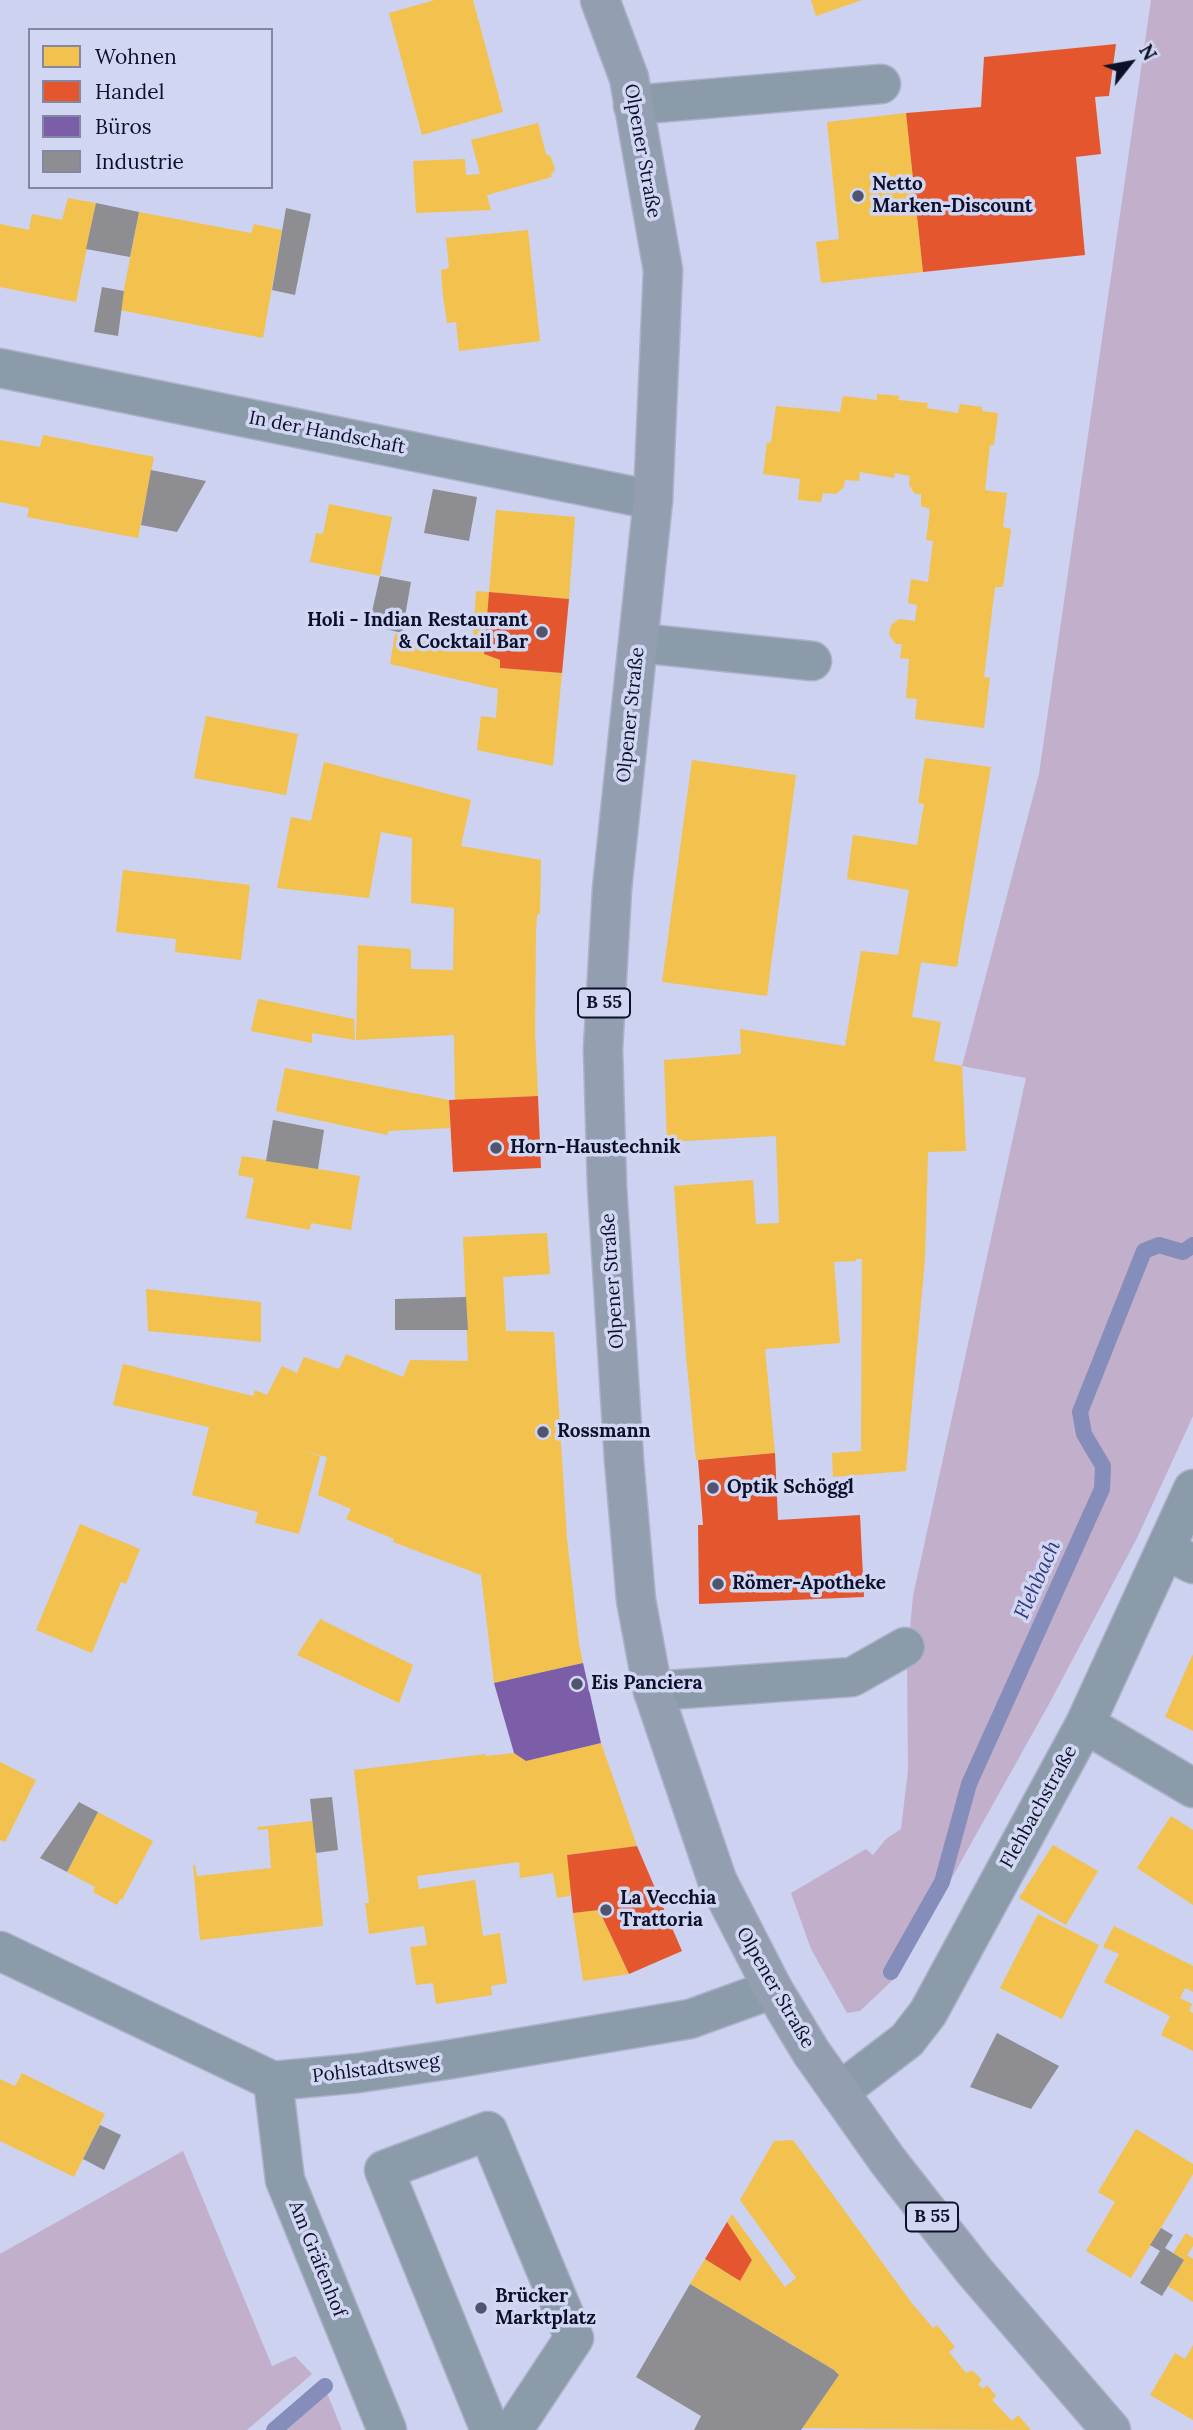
<!DOCTYPE html>
<meta charset="utf-8">
<style>
body{margin:0}
#map{position:relative;width:1193px;height:2430px;overflow:hidden;background:#ccd2ef;font-family:Lora,serif}
canvas{display:block}
.legend{position:absolute;left:28px;top:28px;width:245px;height:161px;box-sizing:border-box;background:#d1d7f3;border:2px solid #8387a2;margin:0;padding:9px 12px;list-style:none;font-size:21px;color:#0d1028}
.legend li{display:flex;align-items:center;gap:14px;height:35px}
.legend b{width:35px;border:2px solid #8387a2}
.north{position:absolute;left:1095px;top:28px;width:70px;height:70px;-webkit-text-stroke:5px #d1d7f3;paint-order:stroke;rotate:59deg;font-size:19px;font-weight:700;line-height:28px;text-align:center;color:#0d1028}
.north::after{content:'';display:block;margin:auto;width:24px;height:32px;background:#0d1028;clip-path:polygon(50% 0,100% 100%,50% 72%,0 100%)}
</style>
<div id="map">
<canvas width="1193" height="2430"></canvas>
<ul class="legend">
<li><b style="height:19px;background:#f2c14e"></b>Wohnen</li>
<li><b style="height:19px;background:#e4572e"></b>Handel</li>
<li><b style="height:19px;background:#7b5ea7"></b>Büros</li>
<li><b style="height:19px;background:#8d8d92"></b>Industrie</li>
</ul>
<div class="north">N</div>
</div>
<script>
const ctx = document.querySelector('canvas').getContext('2d');
ctx.lineJoin = 'round';
function fillPath(path, color) {
  ctx.fillStyle = color;
  ctx.fill(path, 'evenodd');
}
function trace(path, color, width, dash) {
  ctx.strokeStyle = color;
  ctx.lineWidth = width;
  ctx.lineCap = dash ? 'butt' : 'round';
  ctx.setLineDash(dash || []);
  ctx.stroke(path);
}
function label(font, color, halo, rows, align = 'center') {
  ctx.font = font + ' Lora,serif';
  ctx.lineWidth = 7;
  ctx.setLineDash([]);
  ctx.textBaseline = 'middle';
  ctx.strokeStyle = halo;
  ctx.fillStyle = color;
  for (const [text, x, y, turn = 0] of rows) {
    ctx.save();
    ctx.translate(x, y);
    ctx.rotate((+turn || 0) * Math.PI / 180);
    ctx.textAlign = isNaN(turn) ? turn : align;
    if (halo) ctx.strokeText(text, 0, 0);
    ctx.fillText(text, 0, 0);
    ctx.restore();
  }
}
const green = new Path2D(`
 M1151,0H1193V1416L1137,1538L1049,1704L897,1976L860,2011L847,2013L811,1949L791,1893L866,1849L873,1855L886,1839L901,1829L908,1770L907,1661L913,1596L1026,1078L962,1066L1039,774Z
 M183,2151L272,2366L295,2356L312,2374L247,2430H0V2254Z
 M327,2393L342,2430H278L308,2405L310,2407Z`);
const homes = new Path2D(`
 M435,0H473L503,112L422,135L389,13Z
 M811,0H862L816,16Z
 M906,113L923,272L821,283L816,242L839,239L827,122Z
 M538,123L546,154L551,157L555,170L551,174L552,177L487,195L491,210L416,213L413,161L465,159L466,175L480,174L471,140Z
 M68,198L96,203L76,302L0,287V224L29,230L32,214L62,220Z
 M139,212L251,233L254,224L282,230L263,338L120,310Z
 M528,230L540,341L459,351L456,322L447,323L443,296L441,270L449,268L446,238Z
 M877,394L900,396L898,400L928,403L927,408L958,413L960,404L982,407V411L998,413L994,445H990L985,490L1007,493L1003,527L1011,529L1003,587H995L984,677L990,678L984,728L915,719L917,699L906,698L909,659L900,658L902,644H896L889,635L891,625L899,619L915,621L917,605L908,603L911,579L928,582L933,541L926,540L930,509L921,506V494H915L909,485L910,476L895,473L894,478L860,472L859,481L845,480L844,487L836,494L823,493L821,502L798,500L800,479L763,474L767,442L771,443L776,406L840,412L843,396L877,400Z
 M43,435L154,457L138,538L27,517L29,508L0,502V440L40,447Z
 M329,504L392,517L380,576L310,562L316,533L323,534Z
 M496,510L575,517L569,599L489,592Z
 M476,591L489,592L484,654L500,660V668L562,673L553,766L477,750L481,716L496,718L498,689L390,664L395,634L472,652Z
 M206,716L298,734L286,795L194,778Z
 M925,758L991,767L957,967L921,962L912,1017L941,1022L934,1061L962,1066L966,1151L928,1152L925,1259L906,1471L833,1477L832,1453L861,1451L862,1259H856V1261L834,1262L840,1343L765,1349L775,1453L696,1460L686,1355L674,1186L753,1180L756,1224L779,1223L776,1136L667,1142L664,1060L741,1054L740,1029L845,1046L861,951L898,955L909,890L847,879L853,835L917,845L924,804L918,803Z
 M692,760L796,775L767,996L662,982Z
 M324,762L471,800L461,846L541,860L540,913L537,915L536,930L535,1032L538,1096L455,1100L454,1035L356,1040L358,945L411,949V969L453,970L454,908L411,903L412,838L381,832L369,898L277,888L291,817L311,821Z
 M123,870L250,885L241,960L175,952L176,939L116,932Z
 M258,999L354,1019L355,1040L312,1033V1043L251,1031Z
 M285,1068L449,1100L450,1128L388,1131L387,1135L276,1111Z
 M242,1156L360,1176L351,1230L311,1223L310,1230L246,1218L254,1178L238,1175Z
 M547,1233L550,1274L503,1277L506,1331L554,1332L567,1539L579,1644L583,1663L494,1683L481,1575L393,1542L394,1539L346,1519L351,1509L318,1495L327,1457L299,1450L320,1456L299,1534L255,1523L258,1512L192,1495L209,1427L113,1405L123,1364L253,1396L255,1390L267,1395L282,1366L297,1373L304,1357L339,1369L346,1354L403,1377L410,1360L468,1361L463,1237Z
 M146,1289L261,1302V1342L148,1331Z
 M80,1524L140,1549L126,1584L121,1582L92,1653L36,1630Z
 M320,1619L413,1665L399,1703L297,1655Z
 M1193,1654V1731L1165,1717Z
 M601,1743L637,1846L567,1855L572,1891L570,1892V1896L557,1898L553,1873L520,1878L519,1862L417,1876L419,1889L475,1880L483,1936L500,1933L507,1983L491,1986L492,1995L436,2004L433,1983L416,1985L410,1947L427,1945L424,1926L369,1934L365,1903H369L354,1770L486,1754V1756L514,1753L526,1761Z
 M0,1762L36,1780L5,1842L0,1840Z
 M98,1812L153,1841L122,1900L120,1899L117,1905L93,1892L95,1887L67,1872Z
 M1171,1816L1193,1830V1905L1137,1868Z
 M313,1821L323,1926L200,1940L193,1865H195L197,1876L271,1868L268,1829L258,1830V1827Z
 M1053,1845L1098,1871L1066,1925L1019,1898Z
 M599,1910L629,1974L583,1981L573,1913Z
 M1038,1914L1099,1945L1062,2019L1000,1988Z
 M1114,1926L1193,1966V1992L1185,1988L1180,1998L1192,2004L1189,2011L1193,2013V2051L1161,2035L1170,2016L1104,1982L1119,1954L1103,1947Z
 M22,2073L105,2114L74,2177L0,2141V2079L15,2086Z
 M1136,2129L1193,2164V2174L1131,2278L1086,2251L1115,2202L1098,2192Z
 M793,2140L911,2302L933,2328L937,2325L955,2347L949,2352L966,2373L972,2370L982,2380L978,2384L983,2389L987,2385L996,2396L992,2400L1012,2421L1018,2415L1031,2430L802,2428L839,2375L834,2370L690,2284L705,2259L740,2281L752,2260L727,2222L732,2214L785,2287L796,2278L740,2200L774,2141Z
 M1186,2233L1193,2238V2246L1187,2255L1193,2259V2302L1168,2286L1184,2260L1173,2253Z
 M1193,2345V2420L1150,2395L1175,2353L1185,2359Z`);
const shops = new Path2D(`
 M1116,44L1109,96L1095,97L1101,154L1076,157L1085,255L923,272L906,113L981,107L984,57Z
 M489,592L569,599L562,673L500,668V660L484,654Z
 M538,1096L541,1168L453,1172L449,1100Z
 M775,1453L778,1520L860,1515L864,1597L699,1604L698,1525H703L698,1460Z
 M637,1846L682,1951L629,1974L599,1910L573,1913L567,1855Z
 M727,2222L752,2260L740,2281L705,2259Z`);
const offices = new Path2D(`
 M583,1663L601,1743L526,1761L514,1753L494,1683Z`);
const industry = new Path2D(`
 M96,203L139,212L130,257L86,249Z
 M286,208L311,214L295,295L272,290Z
 M102,287L124,291L118,336L94,332Z
 M151,470L206,481L177,532L141,525Z
 M433,489L477,497L469,541L424,533Z
 M380,576L411,582L402,633L369,625Z
 M273,1120L324,1130L318,1169L266,1161Z
 M466,1297L468,1330H395V1299Z
 M332,1797L338,1850L316,1853L310,1799Z
 M79,1802L98,1812L67,1872L40,1858Z
 M997,2033L1059,2066L1031,2109L970,2087Z
 M100,2125L121,2135L104,2170L83,2159Z
 M1161,2228L1173,2235L1165,2248L1184,2260L1162,2296L1140,2283L1160,2251L1150,2245Z
 M690,2284L834,2370L839,2375L801,2430H694L701,2416L636,2377Z`);
const stream = new Path2D(`
 M891,1972L942,1882L969,1784L1102,1489L1103,1466L1084,1434L1080,1412L1144,1251L1159,1245L1183,1252L1193,1245
 M274,2430L325,2386`);
const minor = new Path2D(`
 M633,105L881,84
 M0,368L653,500
 M639,643L812,661
 M1165,1550L1193,1564
 M653,1691L852,1677L905,1647
 M1085,1724L1193,1788
 M0,1951L273,2081L359,2073L452,2059L690,2019L773,1989
 M273,2081L285,2180L387,2430
 M839,2092L907,2040L928,2013L1085,1724L1193,1489
 M490,2430L384,2170L488,2131L574,2338L513,2430`);
const major = new Path2D(`
 M600,0L629,78L663,270L653,500L612,889L603,1049L607,1186L624,1460L636,1600L653,1691L717,1880L773,1989L811,2052L888,2161L975,2272L1111,2430`);
const markers = [
 [858,196,7,"#50546e"],
 [542,632,7,"#50546e"],
 [496,1148,7,"#50546e"],
 [543,1432,7,"#50546e"],
 [713,1488,7,"#50546e"],
 [718,1584,7,"#50546e"],
 [577,1684,7,"#50546e"],
 [606,1910,7,"#50546e"],
 [481,2308,7,"#50546e"]
];
const shields = [
 [604,1003,52],
 [932,2217,52]
];
const shieldNames = [
 ["B 55",604,1003],
 ["B 55",932,2217]
];
const streetNames = [
 ["Olpener Straße",642,151,80],
 ["In der Handschaft",327,433,11],
 ["Olpener Straße",631,715,-84],
 ["Olpener Straße",613,1281,-94],
 ["Flehbachstraße",1039,1807,-61],
 ["Olpener Straße",775,1988,60],
 ["Pohlstadtsweg",376,2069,-7],
 ["Am Gräfenhof",317,2259,68]
];
const poiNames = [
 ["Netto",872,185],
 ["Marken-Discount",872,207],
 ["Holi - Indian Restaurant",528,621,"right"],
 ["& Cocktail Bar",528,643,"right"],
 ["Horn-Haustechnik",510,1148],
 ["Rossmann",557,1432],
 ["Optik Schöggl",727,1488],
 ["Römer-Apotheke",732,1584],
 ["Eis Panciera",591,1684],
 ["La Vecchia",620,1899],
 ["Trattoria",620,1921],
 ["Brücker",495,2297],
 ["Marktplatz",495,2319]
];
const waterNames = [
 ["Flehbach",1038,1580,-66]
];
fillPath(green, '#c2afcc');
fillPath(homes, '#f2c14e');
fillPath(shops, '#e4572e');
fillPath(offices, '#7b5ea7');
fillPath(industry, '#8d8d92');
trace(stream, '#858dba', 16);
trace(minor, '#acb1c9', 41);
trace(major, '#acb1c9', 41);
trace(minor, '#8b9ba9', 38);
trace(major, '#939fb0', 38);
for (const [x, y, r, color] of markers) {
  const dot = new Path2D();
  dot.arc(x, y, r, 0, 2 * Math.PI);
  ctx.fillStyle = color;
  ctx.fill(dot);
  trace(dot, '#d1d7f3', 2.5);
}
for (const [x, y, w] of shields) {
  const box = new Path2D();
  box.roundRect(x - w / 2, y - 14.5, w, 29, 5);
  ctx.fillStyle = '#d1d7f3';
  ctx.fill(box);
  trace(box, '#0d1028', 2);
}
label('bold 18px', '#0d1028', null, shieldNames);
label('19px', '#0d1028', '#d1d7f3', streetNames);
label('bold 19px', '#0d1028', '#d1d7f3', poiNames, 'left');
label('italic 21px', '#32387b', '#d1d7f3', waterNames);
</script>
